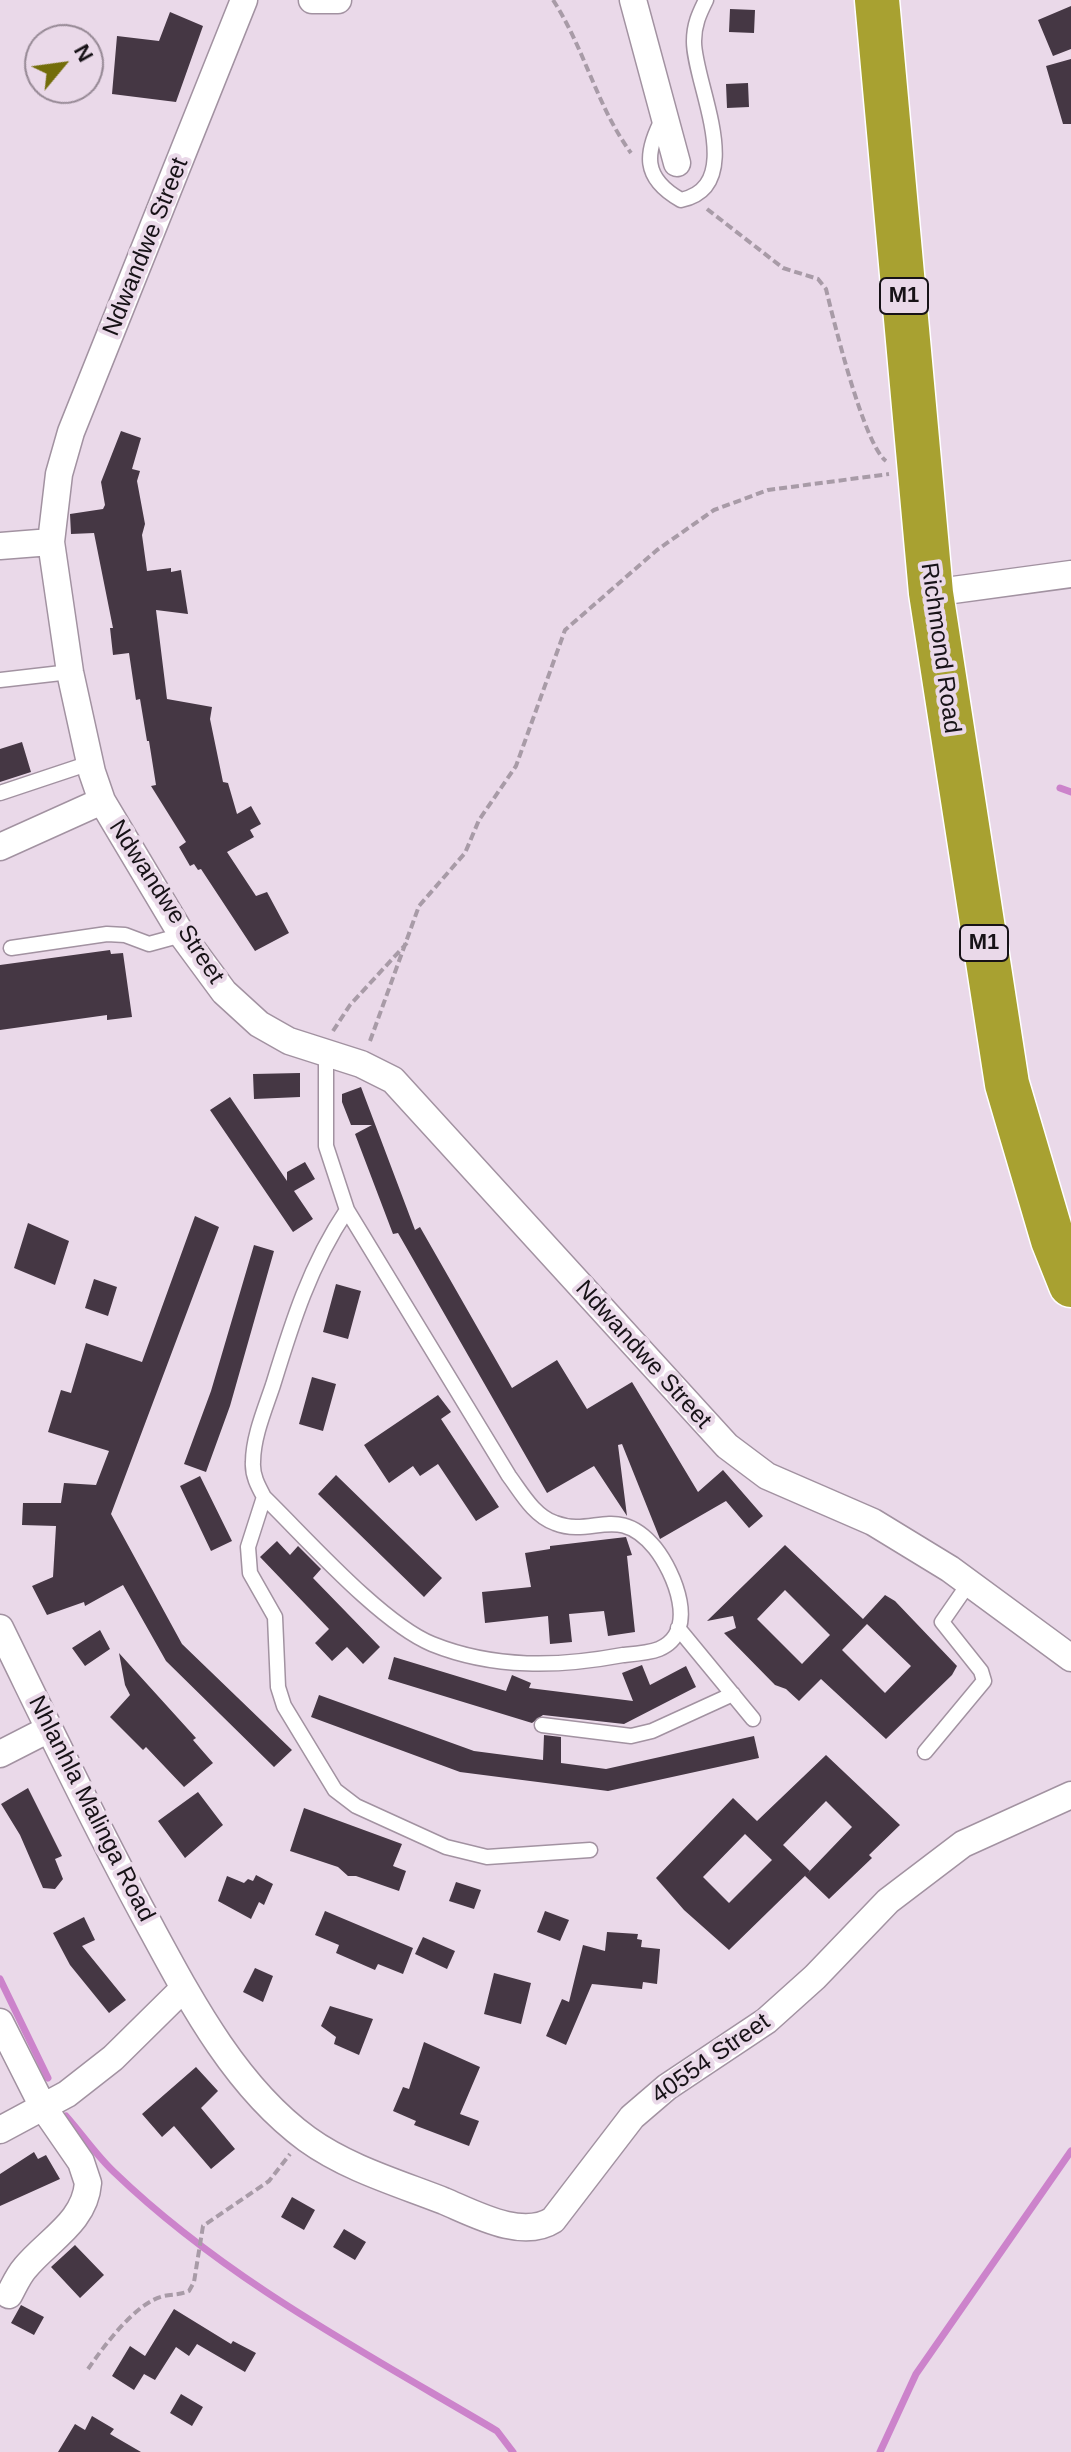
<!DOCTYPE html>
<style>
body{margin:0}
#map{position:relative;width:1071px;height:2452px;overflow:hidden;background:#ead9e9;font-family:Arial,sans-serif}
canvas{display:block}
.north{position:absolute;left:24px;top:24px;width:80px;height:80px;box-sizing:border-box;background:#ead9e9;border:2px solid #968995;border-radius:50%;rotate:61deg;font-size:22px;font-weight:700;line-height:32px;text-align:center;color:#171217}
.north::after{content:'';display:block;margin:auto;width:28px;height:36px;background:#736d0a;clip-path:polygon(50% 0,100% 100%,50% 72%,0 100%)}
</style>
<div id="map">
<canvas width="1071" height="2452"></canvas>
<div class="north">N</div>
</div>
<script>
const ctx = document.querySelector('canvas').getContext('2d');
ctx.lineJoin = 'round';
function trace(path, color, width, dash) {
  ctx.strokeStyle = color;
  ctx.lineWidth = width;
  ctx.lineCap = dash ? 'butt' : 'round';
  ctx.setLineDash(dash || []);
  ctx.stroke(path);
}
function fillPath(path, color) {
  ctx.fillStyle = color;
  ctx.fill(path, 'evenodd');
}
function label(font, color, halo, rows, align = 'center') {
  ctx.font = font + ' Arial,sans-serif';
  ctx.lineWidth = 8;
  ctx.setLineDash([]);
  ctx.textBaseline = 'middle';
  ctx.strokeStyle = halo;
  ctx.fillStyle = color;
  for (const [text, x, y, turn = 0] of rows) {
    ctx.save();
    ctx.translate(x, y);
    ctx.rotate((+turn || 0) * Math.PI / 180);
    ctx.textAlign = isNaN(turn) ? turn : align;
    if (halo) ctx.strokeText(text, 0, 0);
    ctx.fillText(text, 0, 0);
    ctx.restore();
  }
}
const stream = new Path2D(`
 M1060,788L1071,792
 M0,1979L48,2078
 M66,2116C82,2134 96,2155 114,2172C226,2280 364,2352 497,2431L513,2452
 M880,2452L916,2374L1071,2151`);
const building = new Path2D(`
 M1071,6V49L1053,56L1038,20Z
 M730,9L755,10L754,33L729,32Z
 M170,12L203,26L176,102L112,94L117,36L159,41Z
 M1071,59V124H1063L1046,66Z
 M748,83L749,107L727,108L726,84Z
 M121,431L141,438L132,469L140,471L137,481L145,524L142,535L147,571L171,568V572L181,570L188,614L156,610L167,699L212,707L210,719L223,782L228,783L237,814L251,806L261,824L250,830L254,837L227,852L256,896L267,892L289,933L255,951L201,869L198,870L194,864L190,866L179,847L186,842L151,786L156,785L149,741H147L140,699L136,700L129,653L113,655L110,628H113L94,533L71,534L70,514L103,509L105,505L101,482Z
 M22,742L31,772L0,782V749Z
 M110,950L111,954L123,953L132,1017L107,1020V1015L0,1030V965Z
 M300,1073V1097L254,1099L253,1074Z
 M361,1087L415,1230L420,1227L512,1388L557,1360L587,1409L632,1382L698,1492L723,1470L763,1516L749,1528L726,1501L660,1539L622,1444L618,1445L627,1516L594,1466L547,1493L398,1233L393,1234L355,1134L372,1125H351L342,1102V1094Z
 M230,1097L287,1181V1172L305,1162L315,1179L294,1191L313,1219L293,1232L210,1110Z
 M195,1216L219,1227L111,1514L182,1644L292,1750L274,1767L166,1661L123,1585L85,1606L84,1602L47,1615L32,1586L53,1577L56,1526L22,1525L23,1503H61L64,1483L96,1485L109,1451L48,1432L61,1390L71,1393L86,1343L142,1362Z
 M28,1223L69,1241L55,1285L14,1268Z
 M254,1245L274,1251L230,1406L206,1472L184,1464L211,1391Z
 M94,1279L117,1287L108,1316L85,1308Z
 M336,1284L361,1291L348,1339L323,1332Z
 M312,1377L336,1384L323,1431L299,1424Z
 M438,1395L451,1412L441,1419L499,1507L476,1521L438,1464L420,1476L413,1466L389,1483L364,1445Z
 M336,1475L442,1578L424,1597L318,1494Z
 M200,1476L232,1541L211,1551L180,1486Z
 M626,1537L632,1555L627,1556L635,1632L608,1636L604,1611L569,1614L572,1642L550,1644L548,1616L485,1623L482,1592L531,1587L525,1553L550,1549V1546Z
 M277,1541L290,1555L298,1546L321,1569L313,1578L380,1647L363,1664L347,1647L332,1661L315,1643L329,1629L260,1557Z
 M785,1545L863,1619L885,1595L895,1601L957,1666L952,1675L886,1739L821,1679L799,1701L786,1689L775,1685L724,1633L736,1628L733,1616L707,1621ZM785,1590L830,1635L802,1664L757,1619ZM867,1624L911,1666L885,1693L842,1650Z
 M100,1630L110,1649L85,1666L72,1648Z
 M119,1653L196,1738L193,1740L213,1763L184,1787L146,1747L143,1750L110,1717L130,1695L125,1685Z
 M394,1657L506,1691L512,1675L531,1683L529,1688L633,1701L622,1673L642,1665L650,1685L686,1666L696,1687L624,1724L543,1715L532,1723L388,1679Z
 M319,1695L474,1751L543,1760L544,1735L561,1737V1763L606,1769L754,1736L759,1758L608,1791L460,1772L311,1717Z
 M826,1755L900,1825L869,1855L872,1858L829,1899L805,1876L852,1827L826,1801L783,1845L810,1871L729,1950L684,1910L656,1878L733,1798L757,1821ZM745,1834L772,1860L729,1903L703,1877Z
 M28,1788L62,1856L55,1859L63,1879L55,1889L43,1888L20,1835L1,1804Z
 M198,1792L223,1825L185,1858L158,1821Z
 M304,1808L402,1844L393,1866L406,1871L399,1891L356,1876H348L338,1867L290,1851Z
 M256,1875L273,1884L264,1905L259,1902L251,1919L218,1901L227,1876L244,1883L248,1879L253,1881Z
 M456,1882L481,1890L474,1909L449,1901Z
 M325,1911L413,1948L403,1974L378,1964L375,1970L336,1953L339,1945L315,1935Z
 M545,1911L569,1920L560,1941L537,1932Z
 M84,1917L95,1940L82,1946L126,2000L109,2013L70,1965L53,1933Z
 M607,1932L638,1934L637,1939L642,1940L641,1947L660,1949L657,1984L643,1982L642,1989L592,1984L566,2045L546,2036L562,1999L569,2002L583,1945L605,1951Z
 M423,1937L455,1951L447,1969L415,1954Z
 M255,1968L273,1976L263,2002L243,1992Z
 M494,1973L531,1983L521,2024L484,2014Z
 M330,2006L373,2019L359,2055L334,2044L336,2037L321,2026Z
 M424,2042L480,2067L460,2114L479,2121L469,2146L414,2125L416,2121L393,2111L403,2087L409,2089Z
 M196,2067L218,2091L201,2108L235,2149L211,2169L174,2126L162,2137L142,2114Z
 M34,2152L38,2159L46,2155L60,2179L0,2206V2174Z
 M292,2197L315,2210L304,2230L281,2217Z
 M344,2229L366,2242L355,2260L333,2247Z
 M75,2245L104,2275L80,2298L51,2267Z
 M21,2305L44,2317L34,2335L11,2323Z
 M174,2309L231,2344L233,2341L256,2353L245,2372L197,2344L189,2356L176,2347L155,2380L144,2374L134,2390L112,2376L130,2346L145,2356Z
 M181,2394L203,2407L192,2426L170,2413Z
 M92,2416L114,2429L110,2434L141,2452H58L75,2424L85,2430Z`);
const path = new Path2D(`
 M553,0C585,49 596,105 631,153
 M707,209L783,268L818,279L826,289C834,322 864,445 886,461
 M333,1031L350,1005L407,943
 M370,1041L419,906L465,853L479,820L516,766L565,630L657,550L714,510L768,490L889,474
 M88,2369C104,2346 136,2302 164,2296C173,2294 180,2295 189,2291L194,2282L203,2226L269,2181L290,2154`);
const lane = new Path2D(`
 M664,116C644,153 642,178 681,200C749,186 693,81 694,41C694,25 699,14 706,0
 M0,680L70,672
 M0,793L90,763
 M11,948L107,934L125,935L149,944L182,935
 M326,1054V1146L347,1210L509,1476C521,1492 534,1516 555,1523C593,1538 618,1503 655,1548C674,1572 700,1632 659,1649C649,1653 634,1654 623,1655C559,1667 494,1669 432,1644C381,1623 306,1538 264,1497C258,1486 252,1475 253,1462C253,1437 265,1409 273,1385C292,1323 310,1265 347,1210
 M264,1497L248,1547L250,1573L275,1617L278,1687L284,1706L335,1790L356,1806L446,1847L487,1857L590,1850
 M678,1628L753,1719
 M542,1725L631,1736L652,1731L733,1694
 M925,1752L984,1681L981,1671L942,1622L969,1583`);
const street = new Path2D(`
 M244,0L71,432L59,474L51,542L70,672L92,772L102,801L182,935L224,992L259,1024L289,1041L361,1064L393,1080L727,1446L767,1476L873,1522L950,1569L1071,1658
 M312,0H338
 M633,0L677,163
 M0,546L51,542
 M931,593L1071,574
 M0,847L102,801
 M0,1628C47,1724 93,1821 144,1915C187,1994 232,2084 307,2139C347,2168 398,2183 444,2201C475,2214 522,2240 553,2220L632,2117L667,2087L766,2021L815,1977L888,1901L963,1844L1071,1795
 M0,1754L49,1729
 M0,2022L43,2107L81,2162L88,2183C85,2222 48,2240 25,2268C18,2276 14,2286 9,2295
 M0,2130L67,2094L113,2058L184,1988`);
const highway = new Path2D(`
 M877,0L931,593L1007,1084L1053,1240L1071,1285`);
const shields = [
 [904,296,48],
 [984,943,48]
];
const shieldNames = [
 ["M1",904,296],
 ["M1",984,943]
];
const streetNames = [
 ["Ndwandwe Street",146,247,-68],
 ["Richmond Road",940,648,82],
 ["Ndwandwe Street",166,902,57],
 ["Ndwandwe Street",643,1355,48],
 ["Nhlanhla Malinga Road",91,1809,63],
 ["40554 Street",711,2059,-35]
];
trace(stream, '#cc83cb', 7);
fillPath(building, '#453744');
trace(lane, '#a292a1', 17);
trace(street, '#a292a1', 29);
trace(highway, '#fff', 47);
trace(path, '#a89ba7', 4, [8, 4]);
trace(lane, '#fff', 14);
trace(street, '#fff', 26);
trace(highway, '#a8a131', 44);
for (const [x, y, w] of shields) {
  const box = new Path2D();
  box.roundRect(x - w / 2, y - 18, w, 36, 6);
  ctx.fillStyle = '#ead9e9';
  ctx.fill(box);
  trace(box, '#171217', 2);
}
label('bold 22px', '#171217', null, shieldNames);
label('24px', '#171217', '#ead9e9', streetNames);
</script>
